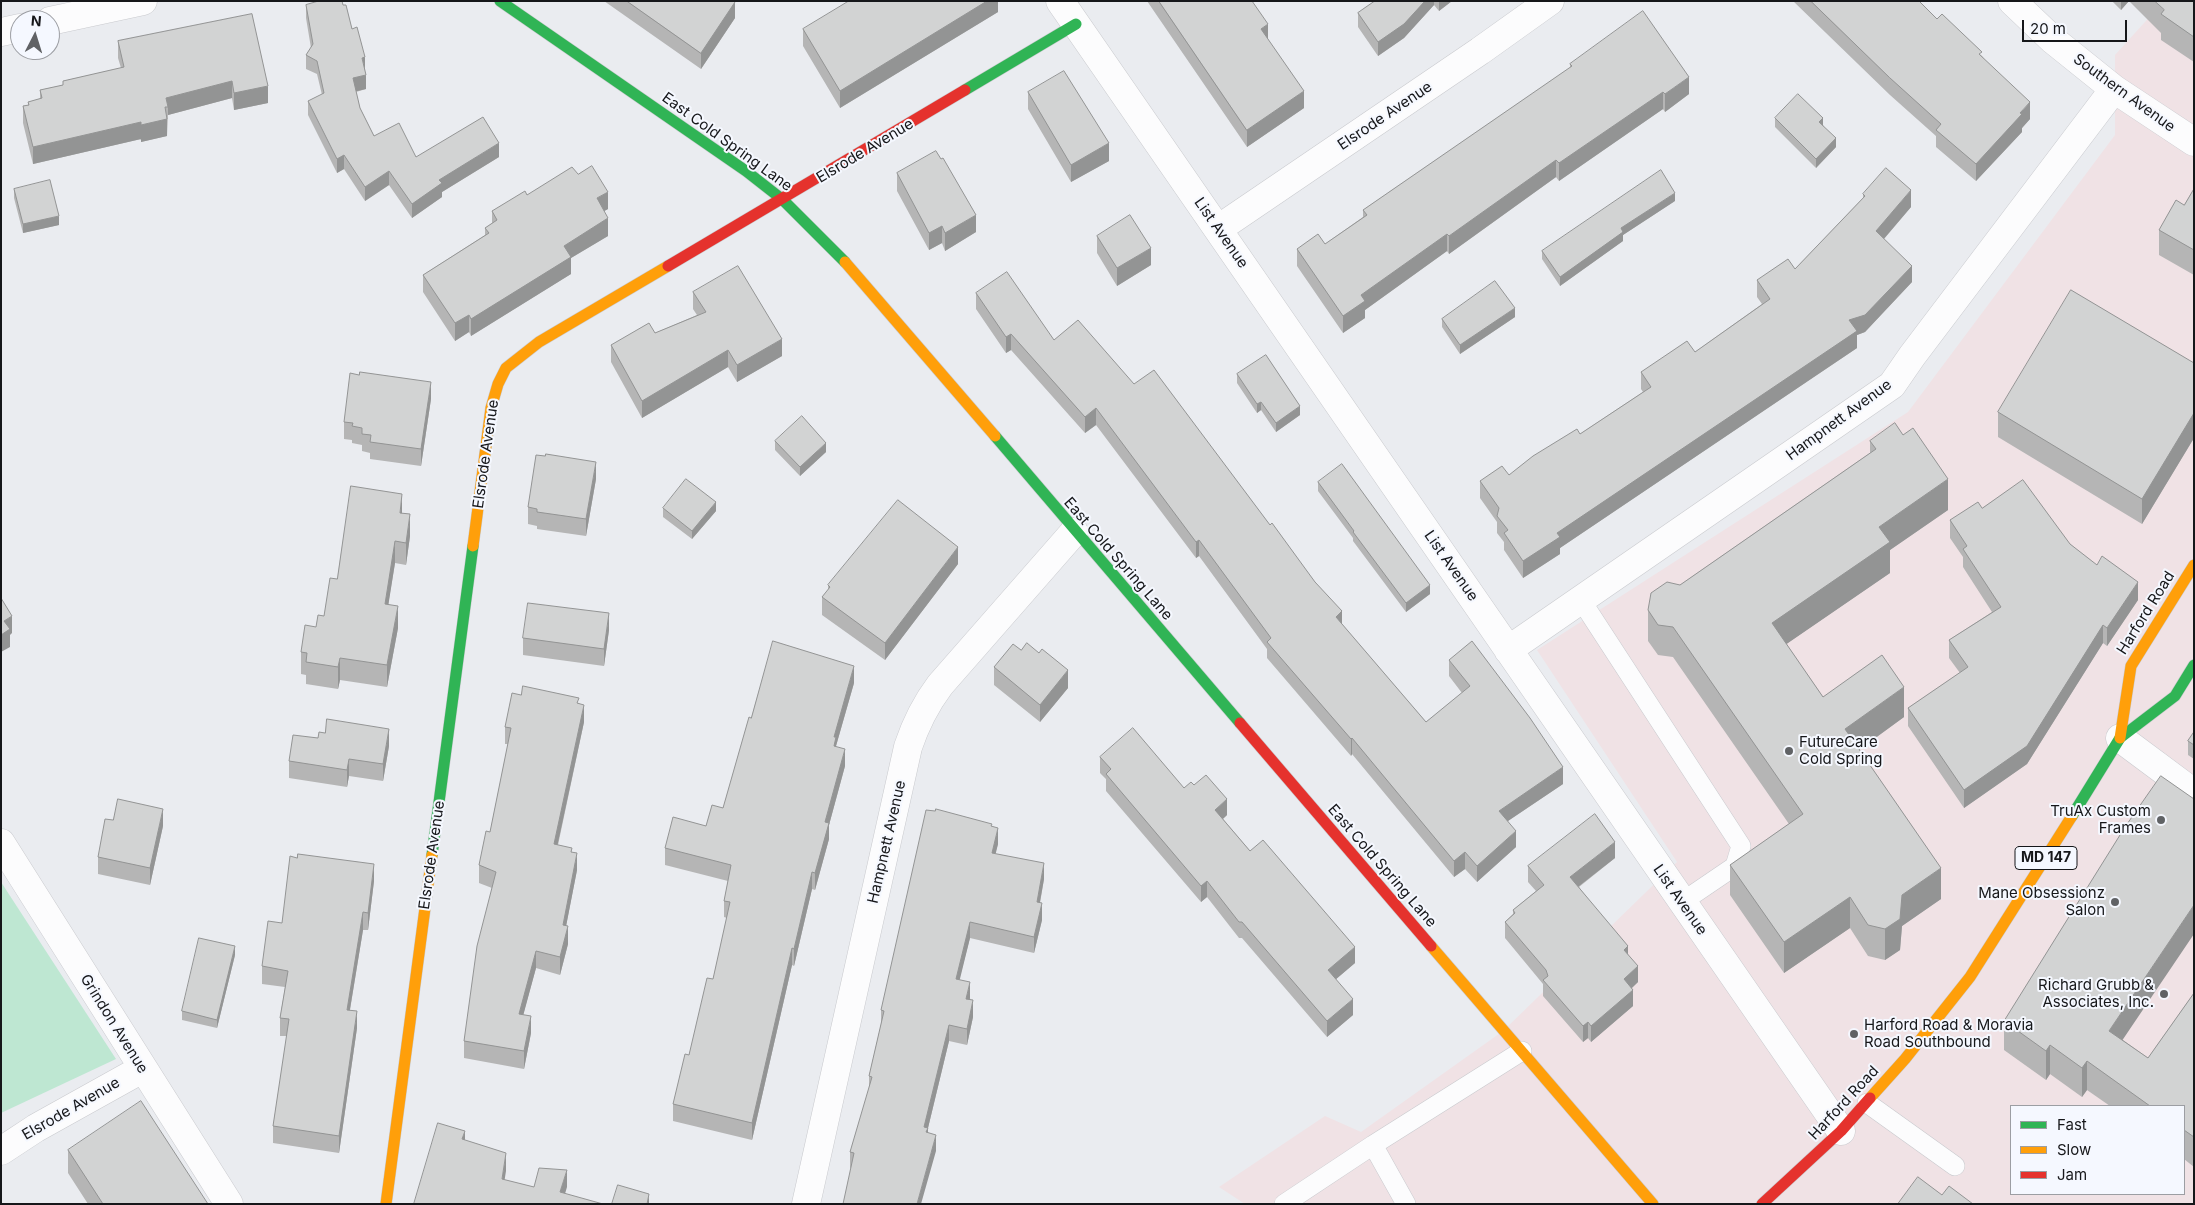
<!DOCTYPE html>
<style>
body{margin:0}
#map{position:relative;width:2195px;height:1205px;overflow:hidden;background:#eaecf0;font-family:Inter,sans-serif}
canvas{display:block}
.frame{position:absolute;inset:0;border:2px solid #16171a;pointer-events:none}
.legend{position:absolute;left:2010px;top:1105px;width:175px;height:90px;box-sizing:border-box;background:#f5f8ff;border:1px solid #9c9ea3;margin:0;padding:6px 9px;list-style:none;font-size:15px;color:#16171a}
.legend li{display:flex;align-items:center;gap:10px;height:25px}
.legend b{width:25px;border:1px solid #9c9ea3}
.north{position:absolute;left:10px;top:10px;width:50px;height:50px;box-sizing:border-box;background:#f5f8ff;border:1px solid #9c9ea3;border-radius:50%;rotate:5deg;font-size:14px;font-weight:700;line-height:20px;text-align:center;color:#16171a}
.north::after{content:'';display:block;margin:auto;width:18px;height:22px;background:#606265;clip-path:polygon(50% 0,100% 100%,50% 72%,0 100%)}
.scale{position:absolute;left:2022px;top:20px;width:105px;height:22px;box-sizing:border-box;border:2px solid #16171a;border-top:0;padding-left:6px;font-size:15px;line-height:18px;white-space:nowrap;color:#16171a;-webkit-text-stroke:4px #f5f8ff;paint-order:stroke}
</style>
<div id="map">
<canvas width="2195" height="1205"></canvas>
<div class="frame"></div>
<ul class="legend">
<li><b style="height:6px;background:#30b455"></b>Fast</li>
<li><b style="height:6px;background:#ff9f0a"></b>Slow</li>
<li><b style="height:6px;background:#e5322d"></b>Jam</li>
</ul>
<div class="north">N</div>
<div class="scale">20 m</div>
</div>
<script>
const ctx = document.querySelector('canvas').getContext('2d');
ctx.lineJoin = 'round';
function fillPath(path, color) {
  ctx.fillStyle = color;
  ctx.fill(path, 'evenodd');
}
function trace(path, color, width, dash) {
  ctx.strokeStyle = color;
  ctx.lineWidth = width;
  ctx.lineCap = dash ? 'butt' : 'round';
  ctx.setLineDash(dash || []);
  ctx.stroke(path);
}
function label(font, color, halo, rows, align = 'center') {
  ctx.font = font + ' Inter,sans-serif';
  ctx.lineWidth = 4;
  ctx.setLineDash([]);
  ctx.textBaseline = 'middle';
  ctx.strokeStyle = halo;
  ctx.fillStyle = color;
  for (const [text, x, y, turn = 0] of rows) {
    ctx.save();
    ctx.translate(x, y);
    ctx.rotate((+turn || 0) * Math.PI / 180);
    ctx.textAlign = isNaN(turn) ? turn : align;
    if (halo) ctx.strokeText(text, 0, 0);
    ctx.fillText(text, 0, 0);
    ctx.restore();
  }
}
const commercial = new Path2D(`
 M2164,1H2194V1204H1245L1219,1187L1325,1116L1361,1132L1503,1031L1677,862L1537,650L1908,412L2115,135V55ZM2011,1106H2184V1194H2011Z`);
const green = new Path2D(`
 M1,882L116,1059L1,1113Z`);
const lane = new Path2D(`
 M1581,600L1741,846L1735,866L1682,902
 M1867,1103L1955,1166
 M1284,1204L1373,1145
 M1406,1204L1373,1145L1522,1051`);
const street = new Path2D(`
 M1060,1L1841,1131
 M2012,1L2053,40L2114,89L2194,142
 M50,21L143,1
 M1,32L20,28
 M1218,229L1480,51L1550,1
 M1508,650L1892,385L1912,356L2114,89
 M2120,738L2194,793
 M1,843L229,1204
 M1,1151L36,1128L142,1069
 M806,1204L908,747C916,723 925,705 940,685L1074,532`);
const fast = new Path2D(`
 M500,1L746,171L783,200L845,262
 M965,90L1076,24
 M995,436L1240,723
 M2072,816L2120,738L2175,696L2194,665
 M432,855L473,546`);
const slow = new Path2D(`
 M845,262L995,436
 M473,546L491,408L498,384L506,368L539,342L668,266
 M2120,738L2131,666L2194,565
 M1431,946L1653,1204
 M1870,1098L1905,1059L1970,977L2072,816
 M386,1204L432,855`);
const jam = new Path2D(`
 M668,266L965,90
 M1240,723L1431,946
 M1762,1204L1841,1131L1870,1098`);
const wall = new Path2D(`
 M604,1H734L735,18L701,69Z
 M998,1V12L840,108L803,46V29Z
 M1147,1H1252L1268,39L1304,108L1247,147Z
 M1375,1H1452L1439,11L1434,5L1404,38L1378,56L1358,27V13Z
 M1793,1H1919L1937,19L1982,56L2030,119L2022,128V132L1976,181L1936,147V136L1890,95Z
 M2112,1H2129L2121,10Z
 M2129,1H2194V62L2161,40V33Z
 M306,5H343L352,29L365,69L366,89L356,92L360,108L374,136L416,157H499L442,192V197L412,218L389,185L365,201L344,169L337,173L308,115V101L322,95L317,74L306,69V55L311,48L306,18Z
 M252,14L268,103L234,110L232,98L168,115L167,136L141,142V139L33,164L23,123V106L28,105V102L40,99V90L63,85V81L121,68L118,58V41Z
 M1570,64L1689,94L1665,112L1663,109L1559,181L1556,177L1449,254L1447,251L1365,310V318L1343,333L1297,266V249L1325,244L1363,217V210L1570,68Z
 M1028,92L1109,161L1071,182L1028,109Z
 M1775,118L1823,125L1836,147L1816,168L1775,127Z
 M897,173L976,232L945,251L942,243L929,250L897,191Z
 M578,174L608,209L604,211L608,236L571,258V274L471,336L469,332L455,341L423,292V275L485,235V228L492,223V211L527,195Z
 M14,189L59,225L23,233L14,198Z
 M2194,189V275L2159,255V230L2184,205Z
 M1863,194L1911,207L1884,239L1912,282L1865,332L1857,335V348L1560,548V554L1523,578L1504,550V542L1497,533V522L1480,498V481L1509,475L1580,434L1643,392L1641,389V372L1695,352L1762,304L1757,297V280L1795,269L1863,198Z
 M1675,201L1623,235V241L1560,286L1542,259V251Z
 M1097,236L1151,265L1117,286L1097,253Z
 M693,292L782,356L737,382L728,367L642,418L611,362V345L655,333L697,315L693,309Z
 M976,293L1054,340L1342,625L1426,722L1462,693L1449,676V660L1563,784L1508,821L1516,847L1477,882L1465,869L1454,877L1352,754L1351,756L1267,658V649L1199,556L1196,558L1096,425L1085,433L1011,350L1006,353L976,309Z
 M1515,317L1460,354L1442,327V319Z
 M2194,363V438L2142,524L1998,437V412Z
 M1237,374L1300,415L1276,432L1261,410L1257,413L1237,383Z
 M431,399L421,466L370,459V453L362,451V445L352,443V440L344,439V422Z
 M775,441L826,452L800,476L775,450Z
 M1870,441L1948,510L1890,550V573L1786,644L1823,697L1904,717L1859,750L1941,899L1902,926L1900,950L1885,960L1868,956L1850,928L1784,973L1730,895V865L1789,824L1673,657L1658,655L1648,641V610L1680,585L1870,453Z
 M596,479L586,536L537,529V526L528,524V507Z
 M1318,482L1430,594L1406,612L1353,541V538L1318,491Z
 M663,508L716,511L692,539L663,517Z
 M1982,508L2070,544L2138,600L2107,646L2103,643L2027,764L1964,808L1908,726V708L1960,673L1949,658V640L1992,612L1963,567V557L1950,538V520Z
 M402,513L410,536L406,565L395,563L388,605L398,628L387,687L340,680L338,689L306,684V675L301,674V652L324,616L337,579Z
 M958,564L885,660L822,615V597L828,590V585Z
 M609,630L604,666L523,655V638Z
 M1021,650L1068,688L1040,722L994,685V667Z
 M854,683L836,746L845,766L829,825V839L815,890L812,889L794,966L792,965L752,1140L673,1121V1104L713,979L727,918L724,917V901L728,881L665,865V848L706,826L723,808L751,718Z
 M521,695L579,703L584,722L558,845L572,852L577,870L566,926L568,944L560,975L536,968L523,1015L531,1033L524,1069L464,1058V1041L492,888L479,883V865L490,832L508,744H505V727Z
 M2194,732V759L2188,755V741Z
 M389,746L383,781L349,776L347,787L289,778V761Z
 M1100,757L1184,788L1227,815L1223,819L1250,851L1355,963L1336,979L1353,1015L1327,1037L1242,938H1239L1207,897L1201,902L1106,791V779L1100,773Z
 M163,826L150,885L98,874V857Z
 M992,827L998,844L995,854L1044,879L1040,903L1042,920L1034,953L970,938L959,980L970,998L973,1017L967,1045L949,1041L928,1128V1132L936,1151L850,1168V1152L869,1090V1076L881,1024V1010Z
 M297,858L374,881L368,930H363L350,1010L357,1028L339,1153L273,1143V1126L287,1036H280V1018L285,987L262,984V966L282,923Z
 M1615,858L1579,887L1628,954L1638,982L1632,988L1633,1006L1591,1042L1588,1038L1583,1042L1543,996V984L1505,938V922L1513,914V910L1536,891L1528,882V866Z
 M235,955L217,1028L182,1020V1011Z
 M2194,993V1167L2184,1159V1106H2110L2087,1090L2082,1097L2050,1074L2046,1080L2004,1050V1021L2123,1040L2148,1058Z
 M68,1150L208,1204H88L68,1173Z`);
const shadedWall = new Path2D(`
 M987,1H998V12L840,108V91Z
 M1425,1H1434V5L1404,38L1378,56V42Z
 M1439,1H1452L1439,11Z
 M2121,1H2129L2121,10Z
 M735,2V18L701,69V53Z
 M1268,24V41L1261,29Z
 M365,57V71L362,58Z
 M366,75V89L353,92V78Z
 M1689,77V94L1665,112V94Z
 M232,81V98L168,115V107L166,98Z
 M268,86V103L234,110V93Z
 M1304,91V108L1247,147V130Z
 M1663,92V109L1559,181V163Z
 M2030,102V119L2022,128V132L1976,181V164Z
 M1823,118V127L1819,122Z
 M167,119V136L141,142V125Z
 M141,122V139L33,164V147Z
 M1836,138V147L1816,168V159Z
 M499,143V157L442,192V197L412,218V204L439,180Z
 M1109,143V161L1071,182V165Z
 M344,155V169L337,173V159Z
 M1556,160V177L1449,254V236Z
 M389,171V185L365,201V187Z
 M1911,190V207L1876,248V231Z
 M608,192V209L597,215V198Z
 M1675,193V201L1623,235V241L1560,286V277L1621,228Z
 M976,215V232L945,251V233Z
 M59,216V225L23,233V224Z
 M608,218V236L571,258V274L471,336V319L564,246Z
 M942,226V243L929,250V233Z
 M1447,234V251L1365,310V318L1343,333V316L1361,295Z
 M1151,248V265L1117,286V268Z
 M1912,266V282L1865,332L1857,335V348L1560,548V554L1523,578V561L1557,533L1849,320Z
 M1515,308V317L1460,354V345Z
 M469,315V332L455,341V323Z
 M1011,334V350L1006,353V337Z
 M782,339V356L737,382V365Z
 M728,350V367L642,418V401Z
 M431,382V399L421,466V449Z
 M1261,402V410L1257,413V404Z
 M1300,406V415L1276,432V423Z
 M1096,408V425L1085,433V417Z
 M2194,413V438L2142,524V499Z
 M826,443V452L800,476V467Z
 M596,462V479L586,536V519Z
 M1948,479V510L1890,550V573L1772,654V623L1879,527Z
 M402,494V516L400,513Z
 M716,502V511L692,539V531Z
 M410,514V536L406,565V543Z
 M1199,540V556L1196,558V542Z
 M395,541V563L385,626V604Z
 M958,547V564L885,660V643Z
 M2138,582V600L2107,646V628Z
 M1430,585V594L1406,612V603Z
 M398,606V628L387,687V665Z
 M1342,611V628L1336,617Z
 M609,613V630L604,666V649Z
 M12,616V633L10,635V647L1,652V635L4,621Z
 M2103,625V643L2027,764L1964,808V790Z
 M340,658V680L338,689V667Z
 M854,666V683L836,746V754L834,763V737Z
 M1068,670V688L1040,722V705Z
 M1904,687V717L1845,760V729Z
 M584,705V722L554,861V844Z
 M389,729V746L383,781V764Z
 M1352,738V754L1351,756V739Z
 M845,749V766L829,825V839L815,890V873L825,822Z
 M349,759V776L347,787V770Z
 M1563,767V784L1499,827V811Z
 M1227,799V815L1215,826V810Z
 M163,809V826L150,885V868Z
 M998,828V844L992,869V853Z
 M1516,831V847L1477,882V866Z
 M1615,842V858L1570,893V877Z
 M1465,852V869L1454,877V861Z
 M577,853V870L563,942V925Z
 M1044,863V879L1037,918V902Z
 M374,864V881L368,930V913Z
 M1941,868V899L1902,926L1900,950L1885,960V929L1902,895Z
 M812,872V889L794,966V949Z
 M1207,881V897L1201,902V886Z
 M1850,897V928L1784,973V942Z
 M1042,903V920L1034,953V937Z
 M2194,905V934L2109,1060V1031Z
 M363,912V930L347,1027V1010Z
 M970,922V938L956,995V979Z
 M568,926V944L560,975V957Z
 M235,946V955L217,1028V1020Z
 M1628,946V963L1624,950Z
 M1355,947V963L1328,986V970Z
 M792,948V965L752,1140V1123Z
 M536,951V968L519,1031V1014Z
 M1638,966V982L1624,995V979Z
 M970,982V998L966,1015V999Z
 M1633,990V1006L1591,1042V1026Z
 M1353,999V1015L1327,1037V1021Z
 M973,1000V1017L967,1045V1029Z
 M357,1011V1028L339,1153V1136Z
 M531,1016V1033L524,1069V1051Z
 M1588,1022V1038L1583,1042V1026Z
 M949,1025V1041L928,1128V1144L924,1127Z
 M2050,1045V1074L2046,1080V1051Z
 M2087,1061V1090L2082,1097V1068Z
 M465,1131V1148L462,1139Z
 M936,1135V1151L921,1204H917Z
 M506,1153V1171L502,1196V1179Z
 M567,1170V1187L562,1204L560,1192Z
 M649,1194V1204H647Z`);
const building = new Path2D(`
 M319,1H342L343,5H346L352,29L357,27L365,57L362,58L366,75L353,78L360,108L374,136L399,123L416,157L483,117L499,143L439,180L442,183L412,204L389,171L365,187L344,155L337,159L308,101L324,93L317,61L306,55L313,44L306,5Z
 M627,1H734L735,2L701,53Z
 M849,1H987L840,91L803,29Z
 M1159,1H1252L1268,24L1261,29L1304,91L1247,130Z
 M1375,1H1425L1404,24L1378,42L1358,13Z
 M1811,1H1919L1937,19L1942,14L1982,52L1979,54L2030,102L2020,113L2022,114L1976,164L1936,130L1941,124L1890,78Z
 M2155,1H2194V37L2161,14L2164,10Z
 M1643,11L1689,77L1665,94L1663,92L1559,163L1556,160L1449,236L1447,234L1361,295L1365,301L1343,316L1297,249L1318,234L1325,244L1367,215L1363,210L1572,66L1570,64Z
 M252,14L268,86L234,93L232,81L166,98L168,107H165L167,119L141,125V122L33,147L23,106L29,105L28,102L42,98L40,90L63,85V81L124,67L118,41Z
 M1064,71L1109,143L1071,165L1028,92Z
 M1798,94L1823,118L1819,122L1836,138L1816,159L1775,118Z
 M936,151L941,159L943,158L976,215L945,233L942,226L929,233L897,173Z
 M592,166L608,192L597,198L608,218L564,246L571,257L471,319L469,315L455,323L423,275L489,233L485,228L497,220L492,211L525,191L527,195L572,167L578,174Z
 M1886,168L1911,190L1876,231L1912,266L1865,315L1849,320L1857,331L1557,533L1560,537L1523,561L1504,533L1508,530L1497,516L1499,508L1480,481L1502,466L1509,475L1533,456L1577,429L1580,434L1651,387L1641,372L1687,341L1695,352L1770,299L1757,280L1788,259L1795,269L1865,196L1863,194Z
 M1661,170L1675,193L1621,228L1623,232L1560,277L1542,251Z
 M50,180L59,216L23,224L14,189Z
 M2194,189V250L2159,230L2176,200L2184,205Z
 M1130,215L1151,248L1117,268L1097,236Z
 M738,266L782,339L737,365L728,350L642,401L611,345L649,323L655,333L706,312L693,292Z
 M1007,272L1054,340L1078,320L1134,384L1154,370L1270,525L1272,523L1315,582L1342,611L1336,617L1426,722L1470,686L1449,660L1472,641L1530,718L1563,767L1499,811L1516,831L1477,866L1465,852L1454,861L1352,738L1351,739L1267,642L1271,638L1199,540L1196,542L1096,408L1085,417L1011,334L1006,337L976,293Z
 M1495,281L1515,308L1460,345L1442,319Z
 M2071,290L2194,363V413L2142,499L1998,412Z
 M1266,355L1300,406L1276,423L1261,402L1257,404L1237,374Z
 M360,372L431,382L421,449L370,442L371,435L362,434V428L352,426L353,423L344,422L350,373L359,375Z
 M802,416L826,443L800,467L775,441Z
 M1895,423L1903,435L1913,428L1948,479L1879,527L1890,542L1772,623L1823,697L1882,655L1904,687L1845,729L1941,868L1902,895L1900,919L1885,929L1868,925L1850,897L1784,942L1730,865L1803,814L1673,627L1658,625L1648,610L1651,593L1667,582L1680,585L1876,449L1870,441Z
 M546,454L596,462L586,519L537,512V509L528,507L536,455L545,456Z
 M1342,464L1430,585L1406,603L1353,532L1354,531L1318,482Z
 M686,479L716,502L692,531L663,508Z
 M2023,480L2070,544L2097,565L2102,556L2138,582L2107,628L2103,625L2027,746L1964,790L1908,708L1968,667L1949,640L2001,607L1963,549L1967,546L1950,520L1978,502L1982,508Z
 M351,486L402,494L400,513L410,514L406,543L395,541L385,604L398,606L387,665L340,658L338,667L306,662L307,653L301,652L305,625L316,627L318,615L324,616L330,578L337,579Z
 M898,500L958,547L885,643L822,597L830,587L828,585Z
 M1,598L12,616L4,621L10,629L1,635Z
 M528,603L609,613L604,649L523,638Z
 M773,641L854,666L834,737H836L834,746L845,749L825,822L829,823L815,873L812,872L794,949L792,948L752,1123L673,1104L685,1054L689,1055L707,978L713,979L730,902L724,901L731,865L665,848L673,817L706,826L712,805L723,808L749,717L751,718Z
 M1027,643L1039,653L1042,649L1068,670L1040,705L994,667L1013,644L1021,650Z
 M523,686L579,698L577,703L584,705L554,844L572,848L571,852L577,853L563,925L568,926L560,957L536,951L519,1014L531,1016L524,1051L464,1041L477,946L496,872L479,865L486,831L490,832L511,728L505,727L512,693L521,695Z
 M327,719L389,729L383,764L349,759L347,770L289,761L293,735L318,738L319,732L325,733Z
 M1133,728L1184,788L1191,782L1194,785L1206,775L1227,799L1215,810L1250,851L1263,840L1355,947L1328,970L1353,999L1327,1021L1242,922H1239L1207,881L1201,886L1106,774L1111,769L1100,757Z
 M2194,732V745L2188,741Z
 M2161,776L2194,799V905L2109,1031L2148,1058L2194,993V1137L2184,1130V1106H2150L2087,1061L2082,1068L2050,1045L2046,1051L2004,1021L2125,827Z
 M118,799L163,809L150,868L98,857L105,819L113,820Z
 M936,809L992,824L991,826L998,828L992,853L1044,863L1037,902L1042,903L1034,937L970,922L956,979L970,982L966,999L973,1000L967,1029L949,1025L924,1127L928,1128L926,1132L936,1135L917,1204H843L854,1153L850,1152L872,1077L869,1076L884,1011L881,1010L926,810L935,811Z
 M1595,814L1615,842L1570,877L1628,946L1624,950L1638,966L1624,979L1633,990L1591,1026L1588,1022L1583,1026L1543,980L1548,976L1546,970L1505,922L1515,913L1513,910L1544,885L1528,866Z
 M298,854L374,864L368,913L363,912L347,1010L357,1011L339,1136L273,1126L289,1019L280,1018L288,971L262,966L268,921L282,923L290,856L297,858Z
 M199,938L235,946L217,1020L182,1011Z
 M141,1101L208,1204H103L68,1150Z
 M438,1123L465,1131L462,1139L506,1153L502,1179L534,1187L539,1168L567,1170L560,1192L603,1204H414Z
 M1918,1177L1942,1195L1949,1186L1973,1204H1898Z
 M618,1185L649,1194L647,1204H612Z`);
const markers = [
 [1789,751,5,"#606265"],
 [2161,820,5,"#606265"],
 [2115,902,5,"#606265"],
 [2164,994,5,"#606265"],
 [1854,1034,5,"#606265"]
];
const shields = [
 [2046,858,62]
];
const shieldNames = [
 ["MD 147",2046,858]
];
const streetNames = [
 ["Southern Avenue",2124,93,36],
 ["Elsrode Avenue",1385,116,-34],
 ["East Cold Spring Lane",727,142,36],
 ["Elsrode Avenue",865,151,-31],
 ["List Avenue",1221,233,55],
 ["Hampnett Avenue",1839,420,-36],
 ["Elsrode Avenue",486,454,-82],
 ["East Cold Spring Lane",1118,559,49],
 ["List Avenue",1451,566,55],
 ["Harford Road",2146,613,-58],
 ["Hampnett Avenue",887,842,-77],
 ["Elsrode Avenue",432,855,-82],
 ["East Cold Spring Lane",1382,866,49],
 ["List Avenue",1680,900,55],
 ["Grindon Avenue",114,1024,58],
 ["Harford Road",1844,1103,-47],
 ["Elsrode Avenue",71,1109,-30]
];
const poiNames = [
 ["FutureCare",1799,742,"left"],
 ["Cold Spring",1799,759,"left"],
 ["TruAx Custom",2151,811],
 ["Frames",2151,828],
 ["Mane Obsessionz",2105,893],
 ["Salon",2105,910],
 ["Richard Grubb &",2154,985],
 ["Associates, Inc.",2154,1002],
 ["Harford Road & Moravia",1864,1025,"left"],
 ["Road Southbound",1864,1042,"left"]
];
fillPath(commercial, '#f0e2e5');
fillPath(green, '#bee7d2');
trace(lane, '#c9cace', 20);
trace(street, '#c9cace', 29);
trace(fast, '#c9cace', 12);
trace(slow, '#c9cace', 12);
trace(jam, '#c9cace', 12);
trace(lane, '#fcfcfd', 19);
trace(street, '#fcfcfd', 28);
trace(fast, '#30b455', 11);
trace(slow, '#ff9f0a', 11);
trace(jam, '#e5322d', 11);
fillPath(wall, '#b5b5b5');
fillPath(shadedWall, '#939494');
fillPath(building, '#d2d3d3');
trace(building, '#939494', 1);
for (const [x, y, r, color] of markers) {
  const dot = new Path2D();
  dot.arc(x, y, r, 0, 2 * Math.PI);
  ctx.fillStyle = color;
  ctx.fill(dot);
  trace(dot, '#f5f8ff', 2);
}
for (const [x, y, w] of shields) {
  const box = new Path2D();
  box.roundRect(x - w / 2, y - 11.5, w, 23, 4);
  ctx.fillStyle = '#f5f8ff';
  ctx.fill(box);
  trace(box, '#16171a', 1);
}
label('bold 14px', '#16171a', null, shieldNames);
label('15px', '#16171a', '#f5f8ff', streetNames);
label('15px', '#16171a', '#f5f8ff', poiNames, 'right');
</script>
